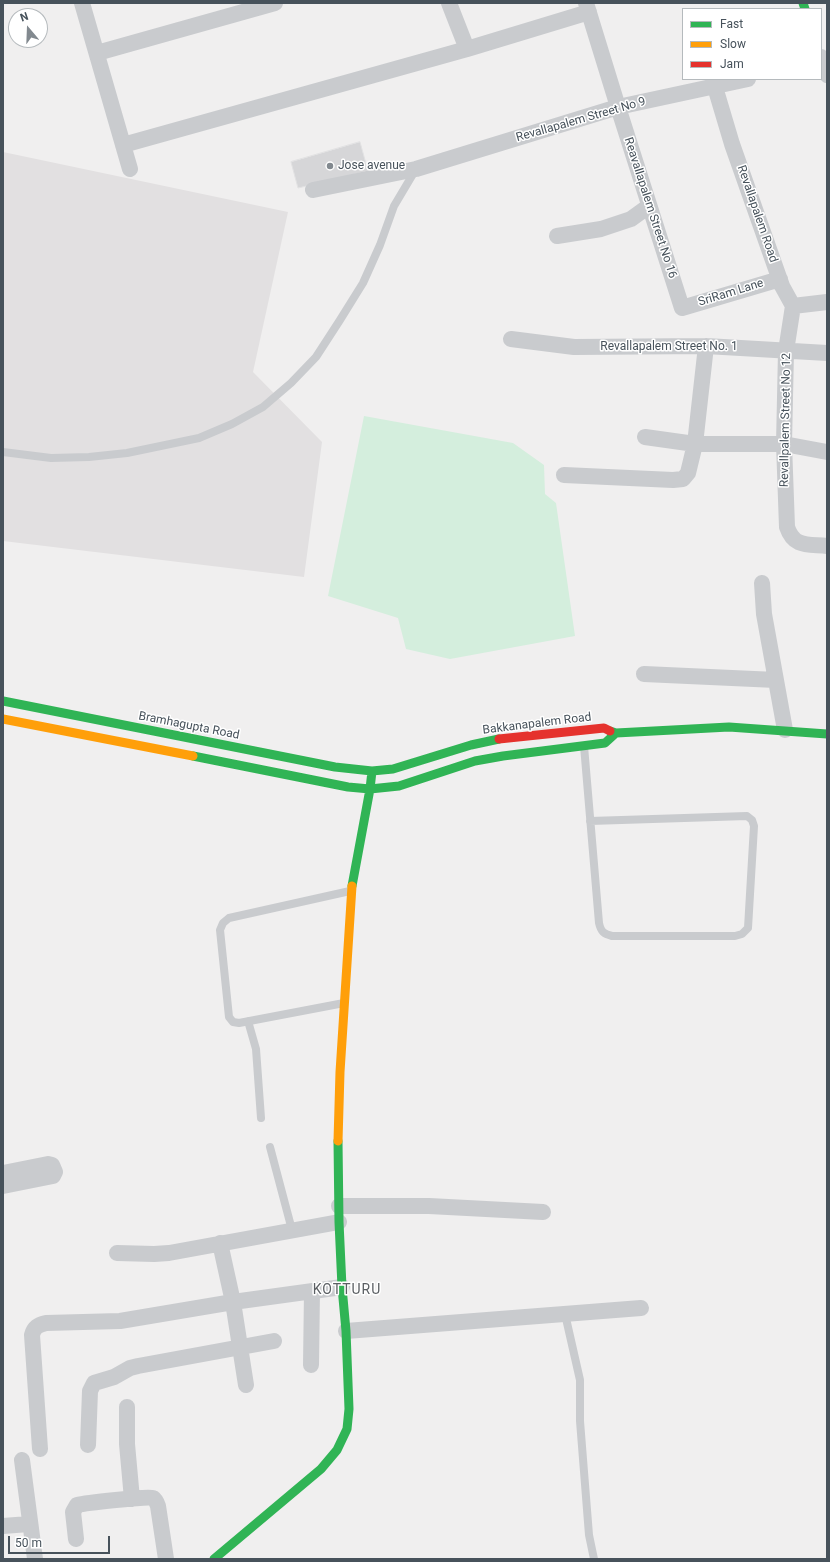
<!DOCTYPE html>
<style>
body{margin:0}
#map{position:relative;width:830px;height:1562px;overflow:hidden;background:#f0efef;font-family:Roboto,sans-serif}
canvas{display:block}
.frame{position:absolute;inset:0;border:4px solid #47525b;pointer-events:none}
.legend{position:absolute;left:682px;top:8px;width:140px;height:72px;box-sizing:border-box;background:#fff;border:1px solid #b5babd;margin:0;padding:5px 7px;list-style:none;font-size:12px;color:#47525b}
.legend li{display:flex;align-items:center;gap:8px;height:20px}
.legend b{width:20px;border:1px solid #b5babd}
.north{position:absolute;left:8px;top:8px;width:40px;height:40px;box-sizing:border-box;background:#fff;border:1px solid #b5babd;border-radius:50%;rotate:341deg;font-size:11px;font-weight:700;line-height:16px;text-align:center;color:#47525b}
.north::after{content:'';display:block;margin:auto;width:14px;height:18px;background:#82898f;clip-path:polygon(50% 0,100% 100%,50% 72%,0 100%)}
.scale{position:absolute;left:8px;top:1536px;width:102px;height:18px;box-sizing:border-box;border:2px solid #47525b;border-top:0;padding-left:5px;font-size:12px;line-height:14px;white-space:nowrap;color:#47525b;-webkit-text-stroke:3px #fff;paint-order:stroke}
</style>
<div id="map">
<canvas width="830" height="1562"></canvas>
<div class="frame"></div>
<ul class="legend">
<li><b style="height:5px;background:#30b455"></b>Fast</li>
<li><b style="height:5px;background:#ff9f0a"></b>Slow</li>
<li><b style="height:5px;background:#e5322d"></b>Jam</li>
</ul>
<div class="north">N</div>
<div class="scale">50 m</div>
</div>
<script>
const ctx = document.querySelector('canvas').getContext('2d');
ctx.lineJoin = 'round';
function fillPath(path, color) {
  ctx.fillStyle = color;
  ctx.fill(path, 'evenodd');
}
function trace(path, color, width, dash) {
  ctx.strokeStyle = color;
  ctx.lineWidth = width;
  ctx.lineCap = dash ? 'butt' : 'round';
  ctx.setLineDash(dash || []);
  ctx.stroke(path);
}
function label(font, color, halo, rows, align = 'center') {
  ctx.font = font + ' Roboto,sans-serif';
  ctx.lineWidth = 3;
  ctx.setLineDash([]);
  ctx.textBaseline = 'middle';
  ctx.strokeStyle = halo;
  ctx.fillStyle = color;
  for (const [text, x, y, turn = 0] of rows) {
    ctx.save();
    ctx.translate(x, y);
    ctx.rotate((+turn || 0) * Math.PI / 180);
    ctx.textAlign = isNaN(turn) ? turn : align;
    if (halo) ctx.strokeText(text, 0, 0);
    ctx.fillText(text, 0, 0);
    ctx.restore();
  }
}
const education = new Path2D(`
 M3,152L288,212L253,372L322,442L304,577L3,541Z`);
const green = new Path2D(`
 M364,416L513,443L544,465L545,494L556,503L575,636L450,659L406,649L398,618L328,596Z`);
const building = new Path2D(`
 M360,142L368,171L298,188L291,162Z`);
const lane = new Path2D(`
 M3,452L51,458L89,457L127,453L199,438L232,424L263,407L291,383L316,357L340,320L363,283L380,245L394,206L416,169
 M584,746L599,923C601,932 604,934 612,936H735L742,934L748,928L754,826L752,820L747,816L590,821
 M344,1003L239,1023L233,1022L229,1017L220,930L223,923L229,918L350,891
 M248,1021L256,1049L261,1118
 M270,1147L292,1230
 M565,1314L580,1380V1421L589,1535L594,1559`);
const street = new Path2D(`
 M82,3L130,169
 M449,3L467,49
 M586,3L618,107L682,308L780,279
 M97,53L275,3
 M821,57L827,75
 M715,87L732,144L782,286L793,306L827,302
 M123,145L467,49L589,12
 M313,190L416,169L618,107L748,79
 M557,236L601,229L631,219L649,206
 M793,306L786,351L784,444L787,527C794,548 808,544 827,546
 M511,339L574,347L706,346L827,353
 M645,437L695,444H784L827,452
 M564,475L673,480L683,479L688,473L695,444L706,346
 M762,583L764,614L785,730
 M644,674L776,680
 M3,1173L48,1164L52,1165L55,1172L53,1176L3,1186
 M339,1206H429L543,1212
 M220,1243L233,1302L246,1385
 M117,1253L154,1254L169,1253L339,1222
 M346,1331L641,1308
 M311,1365L312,1291
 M127,1407V1444L132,1499
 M88,1445L90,1391L94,1383L114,1377L130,1368L138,1366L274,1341
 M40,1449L32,1335C34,1327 38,1325 46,1323L120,1321L233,1302L342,1287
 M22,1460L35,1559
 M3,1526L29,1524
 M76,1539L73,1512L77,1505C85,1503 147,1496 153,1498C156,1500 157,1503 158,1506L166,1559`);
const fast = new Path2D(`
 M803,3L805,9
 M3,701L335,767L372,771L393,769L471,745L499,739
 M610,731L616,733L729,727L827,734
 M193,756L348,787L370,789L399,786L475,761L503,756L605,743L616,733
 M352,886L370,789L372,771
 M214,1559L321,1469L337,1450L347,1429L349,1409L346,1331L342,1287L339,1222L338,1141`);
const slow = new Path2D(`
 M3,719L193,756
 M338,1141L340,1072L352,886`);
const jam = new Path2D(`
 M499,739L604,728L610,731`);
const markers = [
 [330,166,4,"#82898f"]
];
const streetNames = [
 ["Revallapalem Street No 9",581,120,-16],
 ["Reavallapalem Street No 16",650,208,72],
 ["Revallapalem Road",757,214,71],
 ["SriRam Lane",731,293,-17],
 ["Revallapalem Street No. 1",669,347],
 ["Revallpalem Street No 12",786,420,-89],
 ["Bakkanapalem Road",537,724,-7],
 ["Bramhagupta Road",189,726,11]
];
const poiNames = [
 ["Jose avenue",338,166]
];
const quarterNames = [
 ["KOTTURU",347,1290]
];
fillPath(education, '#e2e0e1');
fillPath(green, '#d4eedd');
fillPath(building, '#d6d6d8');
trace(building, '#e1e1e2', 1);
trace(lane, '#c9cbce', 8);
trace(street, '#c9cbce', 16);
trace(fast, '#30b455', 9);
trace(slow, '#ff9f0a', 9);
trace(jam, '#e5322d', 9);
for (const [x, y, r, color] of markers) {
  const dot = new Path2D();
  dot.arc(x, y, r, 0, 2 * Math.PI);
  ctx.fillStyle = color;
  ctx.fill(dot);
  trace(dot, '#fff', 1.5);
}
label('12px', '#47525b', '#fff', streetNames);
label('12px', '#47525b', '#fff', poiNames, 'left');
ctx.letterSpacing = '1px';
label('14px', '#5b5f63', '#fff', quarterNames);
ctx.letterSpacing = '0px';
</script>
